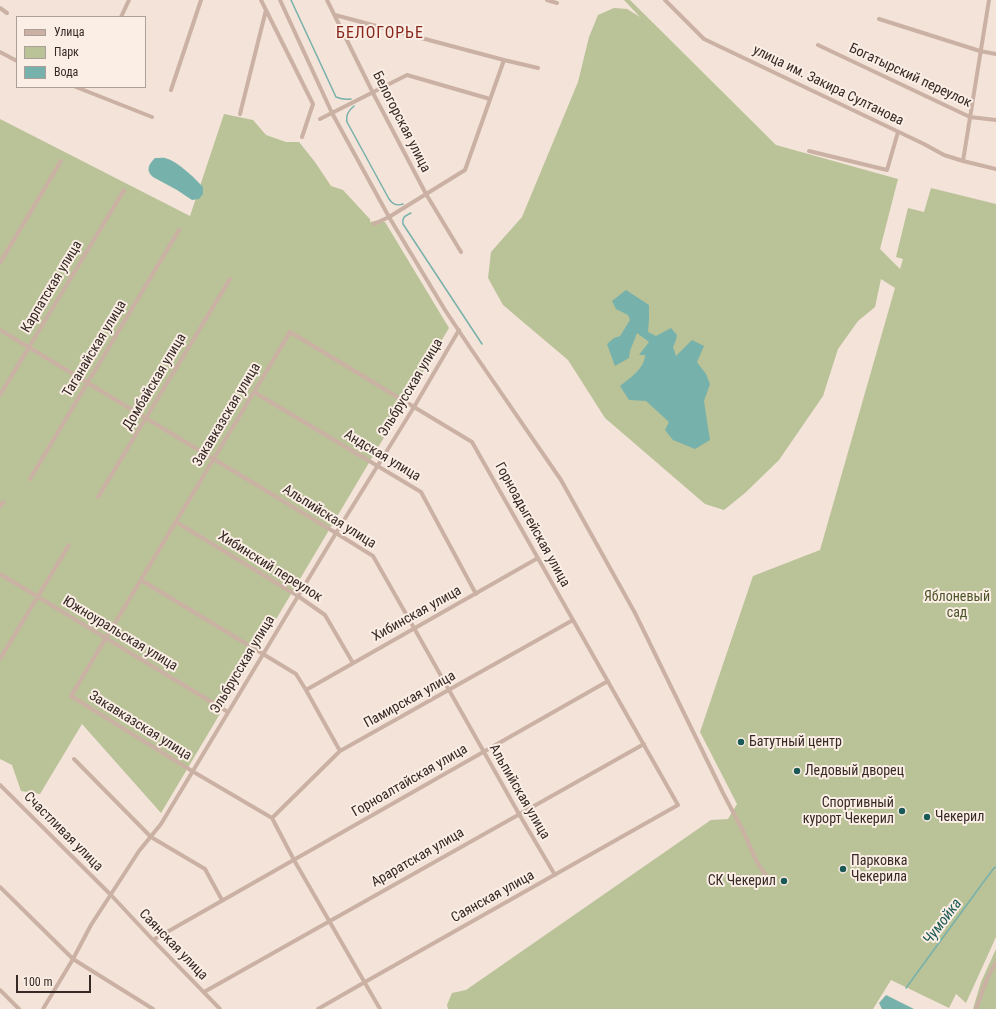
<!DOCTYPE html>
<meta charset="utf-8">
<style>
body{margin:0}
#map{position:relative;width:996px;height:1009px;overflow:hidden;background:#f3e3d9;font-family:"Roboto Condensed",sans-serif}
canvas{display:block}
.legend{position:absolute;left:16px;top:16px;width:130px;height:72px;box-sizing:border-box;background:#faeee5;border:1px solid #ac9f99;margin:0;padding:5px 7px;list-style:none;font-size:12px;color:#362926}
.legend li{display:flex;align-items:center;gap:8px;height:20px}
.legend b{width:20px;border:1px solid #ac9f99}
.scale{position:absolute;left:16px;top:975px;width:75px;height:18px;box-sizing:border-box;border:2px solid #362926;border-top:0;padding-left:5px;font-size:12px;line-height:14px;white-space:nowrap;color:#362926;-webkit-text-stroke:3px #faeee5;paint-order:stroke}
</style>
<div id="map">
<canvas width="996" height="1009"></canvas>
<ul class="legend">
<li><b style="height:5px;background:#cbb1a4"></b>Улица</li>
<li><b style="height:11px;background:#bac298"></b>Парк</li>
<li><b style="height:11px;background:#77b1ab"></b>Вода</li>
</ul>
<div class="scale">100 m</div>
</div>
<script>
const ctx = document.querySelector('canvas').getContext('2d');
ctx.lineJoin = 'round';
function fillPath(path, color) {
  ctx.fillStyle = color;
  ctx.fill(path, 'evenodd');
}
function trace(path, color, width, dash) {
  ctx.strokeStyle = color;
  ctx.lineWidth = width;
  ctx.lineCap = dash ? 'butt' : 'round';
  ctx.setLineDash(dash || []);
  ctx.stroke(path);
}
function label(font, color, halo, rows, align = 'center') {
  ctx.font = font + ' "Roboto Condensed",sans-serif';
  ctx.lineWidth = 4;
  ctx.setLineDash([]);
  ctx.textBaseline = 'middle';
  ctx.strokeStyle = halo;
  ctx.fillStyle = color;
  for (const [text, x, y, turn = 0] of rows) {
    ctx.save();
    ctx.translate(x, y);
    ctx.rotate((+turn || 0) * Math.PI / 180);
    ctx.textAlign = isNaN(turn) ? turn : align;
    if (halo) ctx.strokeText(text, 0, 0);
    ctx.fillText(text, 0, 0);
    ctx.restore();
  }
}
const green = new Path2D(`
 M624,0H630L776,145L898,179L880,249L900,269L903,259L896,257L908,208L924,212L931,188L996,204V937L966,1003L956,994L949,1008L891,980L873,1009H448L447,1005L452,993L466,990L711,820L728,819L737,804L700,732L753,576L820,550L895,288L881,279L875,307L858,321L838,349L823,396L779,460L745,493L724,510L705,504L605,418L568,360L503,305L488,278L491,252L522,217L578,82L589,37L598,15L614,8L627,9L640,17Z
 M224,114L253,120L266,135L286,142H299L315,162L331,186L343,190L367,216L370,219V222L379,220L385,222L449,328L161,813L82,724L40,794L21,791L12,765L0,759V119L190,216Z
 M996,949V1009H973L981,982Z`);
const water = new Path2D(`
 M155,158C160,158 164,157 168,159C179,163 195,178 203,187V194L199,199L192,200L177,190L153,177C145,170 149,164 155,158Z
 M626,290L649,305V319L648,332L656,336L671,328L677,335L676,340L673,347L676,356L692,340L704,346L697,362L706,374L710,384L704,401L710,440L695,449L673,440L665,430L669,422L646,401L629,400L620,386C630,378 645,368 645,355H639L649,342L637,333L630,351L629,358L615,366L607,344L614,338L620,336L630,320L628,315L616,309L612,301Z
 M886,995L914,1009H882L879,1003Z`);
const stream = new Path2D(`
 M291,0L336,97C341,99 345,100 351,99
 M354,106C348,111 346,115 347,122L389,199C393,205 397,206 403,204
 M411,213C405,216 402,217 403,224L482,344
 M906,988L982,884L994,868L996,867`);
const street = new Path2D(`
 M261,0L313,104L302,137
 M280,0L332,113L389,217L445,310L471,349L561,480L635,613L723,793L743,831L757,862L764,873L768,877
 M327,0L373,93L426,194L461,252
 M547,0L557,3
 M665,0L704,39L924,144L944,155L963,161L996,169
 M0,8L7,13
 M335,15L504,60L538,68
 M121,17L129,0
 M879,19L980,51L996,54
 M818,45L970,117L996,120
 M0,52L17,61
 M76,87L152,117
 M171,90L201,0
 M240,114L266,10
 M320,119L407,75L490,99
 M809,151L887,170L898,132
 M963,161L989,0
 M374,224L389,217L465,170L504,60
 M0,263L61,161
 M0,330L336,533L373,556L414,628L519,814L555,875
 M254,392L421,492L476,594
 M0,395L124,190
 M30,479L179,230
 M98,497L230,279
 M0,506L3,502
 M176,522L298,596L325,615L353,663
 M0,574L228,712
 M141,580L296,674L306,690L340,751
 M0,659L69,545
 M306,690L538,558
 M74,759L151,837L205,869L222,900
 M0,785L111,895L153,940L220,1009
 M272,818L340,751L573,620
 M0,887L73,959L153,1009
 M153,940L608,681
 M0,990L19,1009
 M204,992L644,744
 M43,1009L73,959L91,925L139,851L161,824L336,533L414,407L459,330
 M318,1009L365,982L678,805L472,442L414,407L290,332L71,696L192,771L272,818L294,860L380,1009
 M976,1009C982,993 986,977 996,963`);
const markers = [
 [741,742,4,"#1a5955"],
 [797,771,4,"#1a5955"],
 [902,811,4,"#1a5955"],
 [927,817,4,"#1a5955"],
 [843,869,4,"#1a5955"],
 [784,881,4,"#1a5955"]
];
const streetNames = [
 ["Богатырский переулок",910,76,25],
 ["улица им. Закира Султанова",828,86,26],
 ["Белогорская улица",401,122,63],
 ["Карпатская улица",52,287,-59],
 ["Таганайская улица",95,349,-59],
 ["Домбайская улица",155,382,-59],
 ["Эльбрусская улица",411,388,-59],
 ["Закавказская улица",227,415,-59],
 ["Андская улица",382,456,31],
 ["Альпийская улица",329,517,32],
 ["Горноадыгейская улица",532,525,61],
 ["Хибинский переулок",270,567,32],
 ["Хибинская улица",417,614,-29],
 ["Южноуральская улица",120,634,31],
 ["Эльбрусская улица",243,665,-59],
 ["Памирская улица",410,700,-29],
 ["Закавказская улица",140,726,32],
 ["Горноалтайская улица",410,781,-30],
 ["Альпийская улица",519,792,60],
 ["Счастливая улица",63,832,45],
 ["Араратская улица",418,858,-30],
 ["Саянская улица",493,897,-29],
 ["Саянская улица",173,945,46]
];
const parkNames = [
 ["Яблоневый",957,597],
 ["сад",957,613]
];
const poiNames = [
 ["Батутный центр",749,742],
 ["Ледовый дворец",805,771],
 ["Спортивный",894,803,"right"],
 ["курорт Чекерил",894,819,"right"],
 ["Чекерил",935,817],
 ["Парковка",851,861],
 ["Чекерила",851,877],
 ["СК Чекерил",776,881,"right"]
];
const waterNames = [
 ["Чумойка",943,922,-53]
];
const quarterNames = [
 ["БЕЛОГОРЬЕ",380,34]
];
fillPath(green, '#bac298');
fillPath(water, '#77b1ab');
trace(stream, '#77b1ab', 1.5);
trace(street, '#cbb1a4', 4);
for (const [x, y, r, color] of markers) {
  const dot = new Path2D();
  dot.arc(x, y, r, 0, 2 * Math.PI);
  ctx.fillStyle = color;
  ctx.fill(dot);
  trace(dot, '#faeee5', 1.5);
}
label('14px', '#362926', '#faeee5', streetNames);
label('14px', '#4c5629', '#faeee5', parkNames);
label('14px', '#362926', '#faeee5', poiNames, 'left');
label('italic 15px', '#1a5955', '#faeee5', waterNames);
ctx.letterSpacing = '1px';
label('16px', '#89261c', '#faeee5', quarterNames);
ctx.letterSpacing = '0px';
</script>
